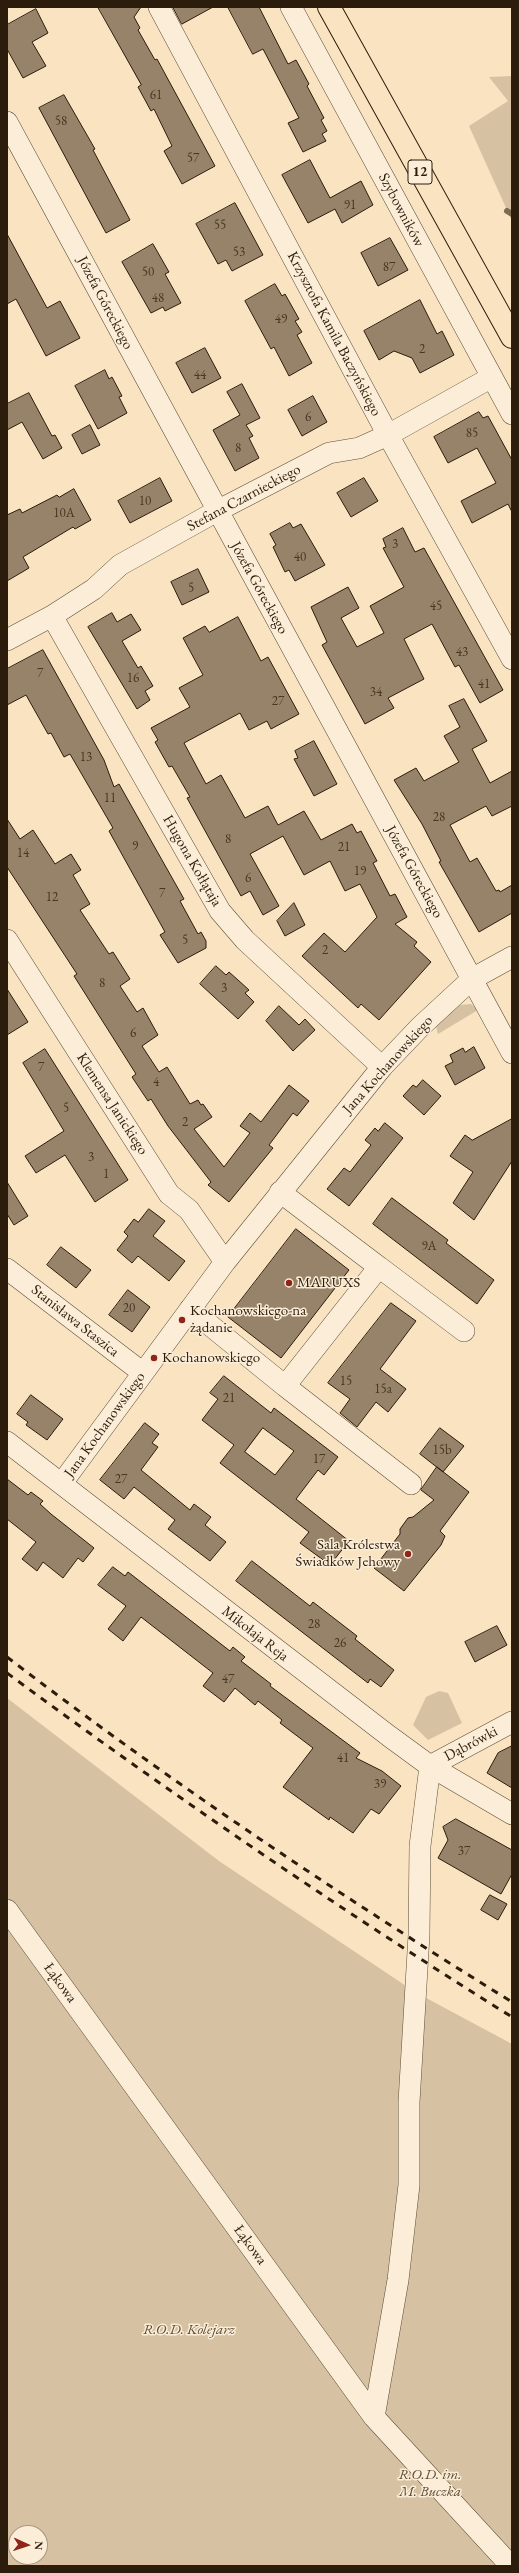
<!DOCTYPE html>
<meta charset="utf-8">
<style>
body{margin:0}
#map{position:relative;width:519px;height:2573px;overflow:hidden;background:#f9e3c1;font-family:"EB Garamond",serif}
canvas{display:block}
.frame{position:absolute;inset:0;border:8px solid #2b1c0b;pointer-events:none}
.north{position:absolute;left:8px;top:2525px;width:40px;height:40px;box-sizing:border-box;background:#fbedd7;border:1px solid #a89985;border-radius:50%;rotate:93deg;font-size:11px;font-weight:700;line-height:16px;text-align:center;color:#2b1c0b}
.north::after{content:'';display:block;margin:auto;width:14px;height:18px;background:#8f2418;clip-path:polygon(50% 0,100% 100%,50% 72%,0 100%)}
</style>
<div id="map">
<canvas width="519" height="2573"></canvas>
<div class="frame"></div>
<div class="north">N</div>
</div>
<script>
const ctx = document.querySelector('canvas').getContext('2d');
ctx.lineJoin = 'round';
function fillPath(path, color) {
  ctx.fillStyle = color;
  ctx.fill(path, 'evenodd');
}
function trace(path, color, width, dash) {
  ctx.strokeStyle = color;
  ctx.lineWidth = width;
  ctx.lineCap = dash ? 'butt' : 'round';
  ctx.setLineDash(dash || []);
  ctx.stroke(path);
}
function label(font, color, halo, rows, align = 'center') {
  ctx.font = font + ' "EB Garamond",serif';
  ctx.lineWidth = 3;
  ctx.setLineDash([]);
  ctx.textBaseline = 'middle';
  ctx.strokeStyle = halo;
  ctx.fillStyle = color;
  for (const [text, x, y, turn = 0] of rows) {
    ctx.save();
    ctx.translate(x, y);
    ctx.rotate((+turn || 0) * Math.PI / 180);
    ctx.textAlign = isNaN(turn) ? turn : align;
    if (halo) ctx.strokeText(text, 0, 0);
    ctx.fillText(text, 0, 0);
    ctx.restore();
  }
}
const green = new Path2D(`
 M512,76V221L469,126L508,101L489,77Z
 M471,1004L478,1010L438,1034L436,1026L459,1005Z
 M439,1691L448,1693L462,1723L428,1740L413,1725L426,1697Z
 M7,1698L219,1861L415,1992L512,2044V2566H7ZM16,2533H40V2557H16Z`);
const stream = new Path2D(`
 M507,211L512,214`);
const building = new Path2D(`
 M98,7H141L134,17L140,28L138,30L155,60L157,59L215,166L182,184L164,151L172,146L154,109L151,111L138,87L141,85Z
 M173,7H213L182,24Z
 M228,7H259L288,64L296,60L309,84L307,86L324,118L321,120L327,131L322,134L326,141L303,152L288,123L299,118L263,49L253,54Z
 M36,9L48,33L32,42L46,66L23,78L7,49V25Z
 M64,95L95,149L93,150L130,220L106,233L39,108Z
 M310,160L330,198L361,181L373,205L342,223L335,209L308,223L282,175Z
 M235,203L263,255L232,271L226,260L218,264L196,224Z
 M7,234L47,308L60,301L80,338L46,356L16,299L7,304Z
 M390,238L408,270L378,286L361,253Z
 M153,244L169,272L165,274L181,303L165,311L163,307L151,313L122,262Z
 M275,284L282,296L285,294L299,319L295,321L302,332L297,335L312,363L289,376L274,347L271,349L245,301Z
 M420,300L437,334L442,331L454,355L420,373L412,358L394,351L379,360L364,331Z
 M205,348L221,378L192,393L176,363Z
 M105,370L109,379L112,377L122,396L119,397L127,413L98,429L75,386Z
 M242,384L260,418L246,425L253,436L249,438L259,458L235,471L213,430L240,415L227,392Z
 M29,393L52,436L55,435L62,448L43,459L22,422L7,430V404Z
 M313,396L327,422L302,436L288,410Z
 M479,412L483,418L488,416L512,460V512L508,504L472,523L461,501L496,483L477,448L448,463L434,437Z
 M90,425L100,445L82,454L72,435Z
 M160,478L172,501L130,523L118,501Z
 M364,478L378,501L351,517L337,493Z
 M74,489L91,520L75,529L73,527L23,557L29,568L7,581V515L20,509L22,513L57,495L59,497Z
 M290,523L293,528L301,524L325,565L295,581L289,570L285,572L273,547L276,545L270,534Z
 M403,528L415,552L424,548L503,690L480,703L459,665L455,667L432,624L404,639L424,679L388,698L394,708L365,724L322,645L327,642L311,607L348,587L359,608L341,618L357,647L384,633L370,606L404,587L383,548L386,547L383,539Z
 M198,569L209,592L182,605L171,582Z
 M112,613L117,622L131,614L141,630L122,641L138,668L141,666L153,686L145,691L150,700L137,709L88,627Z
 M238,617L261,661L268,657L299,714L271,729L267,721L249,730L240,713L184,743L206,784L221,775L245,818L268,806L278,825L304,811L321,840L352,824L357,833L361,831L377,861L373,863L390,896L395,894L407,917L395,924L417,942L414,946L431,962L379,1020L361,1004L358,1008L302,956L324,933L345,952L377,917L360,884L345,891L330,861L304,875L283,836L250,854L279,906L263,915L250,891L241,896L187,798L190,797L172,766L169,767L155,742L158,740L151,728L190,707L179,688L203,675L183,638L205,626L209,632Z
 M43,650L104,760L114,787L119,784L184,899L180,901L198,934L201,932L206,941V948L178,963L160,935L165,932L109,831L113,828L70,754L64,757L51,733L48,734L26,695L7,705V669Z
 M464,699L487,741L472,749L490,783L512,771V806L492,816L486,806L450,825L470,862L477,858L496,891L499,890L500,892L512,885V913L479,932L439,862L441,861L422,824L394,780L416,768L424,781L459,762L444,736L460,727L449,706Z
 M314,741L337,784L314,796L294,759L298,758L295,751Z
 M7,819L20,839L33,830L55,864L71,854L81,870L73,875L90,904L80,910L109,954L113,952L130,979L120,986L137,1012L143,1008L158,1035L142,1046L159,1072L167,1067L190,1104L198,1100L201,1105L203,1104L212,1117L194,1129L224,1167L250,1133L240,1126L250,1113L261,1122L289,1085L309,1101L297,1116L293,1113L269,1145L273,1148L229,1202L208,1185L211,1182L168,1126L151,1099L148,1101L132,1077L136,1074L74,976L77,974L7,867Z
 M294,903L305,925L285,936L277,921Z
 M216,966L226,975L229,972L238,980L249,990L245,993L254,1002L238,1019L200,984Z
 M7,989L28,1022L7,1035Z
 M279,1006L299,1025L305,1019L315,1030L293,1051L266,1021Z
 M474,1047L485,1068L455,1085L445,1066L453,1062L450,1055L463,1048L465,1052Z
 M45,1049L128,1180L95,1202L65,1155L36,1173L25,1156L64,1131L23,1063Z
 M423,1080L441,1096L424,1115L403,1096L413,1085L416,1087Z
 M512,1119V1161L474,1220L453,1203L473,1172L450,1156L465,1135L472,1140Z
 M385,1123L403,1138L349,1206L327,1189L344,1168L350,1172L371,1145L365,1140L375,1128L378,1131Z
 M7,1182L28,1216L14,1225L7,1214Z
 M392,1198L448,1240L446,1243L494,1280L477,1304L373,1224Z
 M149,1209L165,1221L153,1236L185,1261L169,1281L138,1256L132,1263L117,1250L128,1236L124,1232L134,1219L138,1222Z
 M296,1229L349,1270L281,1358L228,1317Z
 M61,1247L91,1270L76,1288L47,1265Z
 M128,1290L150,1307L132,1332L109,1315Z
 M391,1303L416,1321L380,1369L406,1389L388,1412L376,1402L357,1427L340,1413L350,1399L328,1383Z
 M224,1376L271,1413L274,1408L338,1457L324,1475L318,1470L296,1499L349,1541L330,1565L300,1543L309,1532L220,1463L234,1445L202,1420L218,1399L210,1393ZM263,1428L294,1451L275,1475L245,1452Z
 M31,1395L63,1419L47,1440L26,1425L28,1422L17,1414Z
 M145,1423L159,1434L152,1443L158,1447L141,1470L190,1510L194,1504L211,1517L205,1525L226,1542L210,1561L168,1529L175,1520L134,1487L124,1499L100,1480Z
 M440,1428L464,1446L443,1472L420,1454Z
 M437,1467L469,1492L440,1531L445,1536L441,1545L404,1591L374,1568L400,1534V1529L408,1518L413,1517L434,1500L421,1490Z
 M7,1479L28,1495L31,1492L43,1501L40,1504L51,1514L94,1548L83,1562L78,1558L63,1578L43,1562L37,1571L22,1559L36,1542L7,1519Z
 M252,1561L310,1606L313,1602L357,1636L355,1639L394,1670L381,1687L370,1679L368,1683L236,1581Z
 M113,1567L125,1576L128,1572L230,1651L233,1647L245,1657L241,1661L271,1684L270,1686L360,1753L356,1758L382,1771L401,1786L379,1814L371,1809L353,1833L330,1817L329,1820L283,1787L313,1748L280,1723L282,1720L258,1701L255,1705L235,1688L224,1702L203,1686L213,1673L141,1617L123,1641L108,1629L126,1606L98,1585Z
 M497,1626L507,1645L475,1662L465,1642Z
 M512,1746V1788L487,1773L498,1753Z
 M456,1819L512,1850V1874L501,1894L438,1858L448,1840L443,1827Z
 M490,1895L507,1904L498,1920L481,1910Z`);
const minor = new Path2D(`
 M159,7L388,435L512,659
 M291,7L512,414
 M7,122L512,1053
 M52,616L220,911L245,940L382,1067
 M7,640L52,616L94,589L120,565L217,511L329,453L359,448L388,435L492,377
 M7,940L169,1194L189,1210L225,1262
 M379,1267L464,1331
 M7,1269L143,1373
 M190,1309L285,1386L379,1267L280,1192
 M285,1386L411,1484
 M7,1442L389,1736L430,1766L512,1814
 M62,1483L225,1262L382,1067L420,1027L472,979L512,957
 M7,1910L374,2417L511,2566
 M374,2417L398,2280L409,2185V2102L419,1935L420,1846L430,1766L512,1722`);
const major = new Path2D(`
 M329,7L512,337`);
const rail = new Path2D(`
 M7,1657C169,1781 339,1895 512,2002
 M7,1673C171,1794 339,1909 512,2017`);
const markers = [
 [289,1283,4,"#8f2418"],
 [182,1320,4,"#8f2418"],
 [154,1358,4,"#8f2418"],
 [408,1554,4,"#8f2418"]
];
const numberNames = [
 ["61",156,95],
 ["58",61,121],
 ["57",193,158],
 ["91",350,205],
 ["55",220,225],
 ["53",239,252],
 ["87",389,267],
 ["50",148,272],
 ["48",158,298],
 ["49",281,319],
 ["2",422,349],
 ["44",200,375],
 ["6",308,417],
 ["85",472,433],
 ["8",238,448],
 ["10",145,501],
 ["10A",64,513],
 ["3",395,544],
 ["40",300,557],
 ["5",191,588],
 ["45",436,606],
 ["43",462,652],
 ["7",40,673],
 ["16",133,678],
 ["41",484,684],
 ["34",376,692],
 ["27",278,701],
 ["13",86,757],
 ["11",110,798],
 ["28",439,817],
 ["8",228,839],
 ["9",135,846],
 ["21",344,847],
 ["14",23,853],
 ["19",360,871],
 ["6",248,878],
 ["7",162,893],
 ["12",52,897],
 ["5",185,940],
 ["2",325,950],
 ["8",102,983],
 ["3",224,988],
 ["6",133,1033],
 ["7",41,1067],
 ["4",156,1082],
 ["5",66,1108],
 ["2",185,1122],
 ["3",91,1157],
 ["1",106,1174],
 ["9A",429,1246],
 ["20",129,1308],
 ["15",346,1381],
 ["15a",383,1389],
 ["21",229,1398],
 ["15b",442,1450],
 ["17",319,1459],
 ["27",121,1479],
 ["28",314,1624],
 ["26",340,1643],
 ["47",228,1679],
 ["41",343,1758],
 ["39",380,1784],
 ["37",464,1851]
];
const shields = [
 [420,172,24]
];
const shieldNames = [
 ["12",420,172]
];
const streetNames = [
 ["Szybowników",401,210,62],
 ["Józefa Góreckiego",105,303,62],
 ["Krzysztofa Kamila Baczyńskiego",334,334,62],
 ["Stefana Czarnieckiego",244,498,-28],
 ["Józefa Góreckiego",259,588,61],
 ["Hugona Kołłątaja",192,861,60],
 ["Józefa Góreckiego",414,872,61],
 ["Jana Kochanowskiego",388,1065,-48],
 ["Klemensa Janickiego",112,1104,57],
 ["Stanisława Staszica",75,1321,38],
 ["Jana Kochanowskiego",105,1425,-54],
 ["Mikołaja Reja",255,1634,38],
 ["Dąbrówki",471,1744,-28],
 ["Łąkowa",60,1983,54],
 ["Łąkowa",250,2245,54]
];
const poiNames = [
 ["MARUXS",297,1283],
 ["Kochanowskiego-na",190,1311],
 ["żądanie",190,1328],
 ["Kochanowskiego",162,1358],
 ["Sala Królestwa",400,1545,"right"],
 ["Świadków Jehowy",400,1562,"right"]
];
const parkNames = [
 ["R.O.D. Kolejarz",189,2330],
 ["R.O.D. im.",430,2475],
 ["M. Buczka",430,2492]
];
fillPath(green, '#d6c1a2');
trace(stream, '#7d6b53', 6);
fillPath(building, '#96836a');
trace(building, '#2b1c0b', 1);
trace(minor, '#5e4e38', 22);
trace(major, '#2b1c0b', 24);
trace(minor, '#fbedd7', 21);
trace(major, '#f9e3c1', 22);
trace(rail, '#2b1c0b', 3, [7, 7]);
for (const [x, y, r, color] of markers) {
  const dot = new Path2D();
  dot.arc(x, y, r, 0, 2 * Math.PI);
  ctx.fillStyle = color;
  ctx.fill(dot);
  trace(dot, '#fbedd7', 1.5);
}
label('13px', '#463623', null, numberNames);
for (const [x, y, w] of shields) {
  const box = new Path2D();
  box.roundRect(x - w / 2, y - 12, w, 24, 3);
  ctx.fillStyle = '#fbedd7';
  ctx.fill(box);
  trace(box, '#2b1c0b', 1);
}
label('bold 14px', '#2b1c0b', null, shieldNames);
label('15px', '#2b1c0b', '#fbedd7', streetNames);
label('15px', '#2b1c0b', '#fbedd7', poiNames, 'left');
label('italic 15px', '#5e4e38', '#fbedd7', parkNames);
</script>
